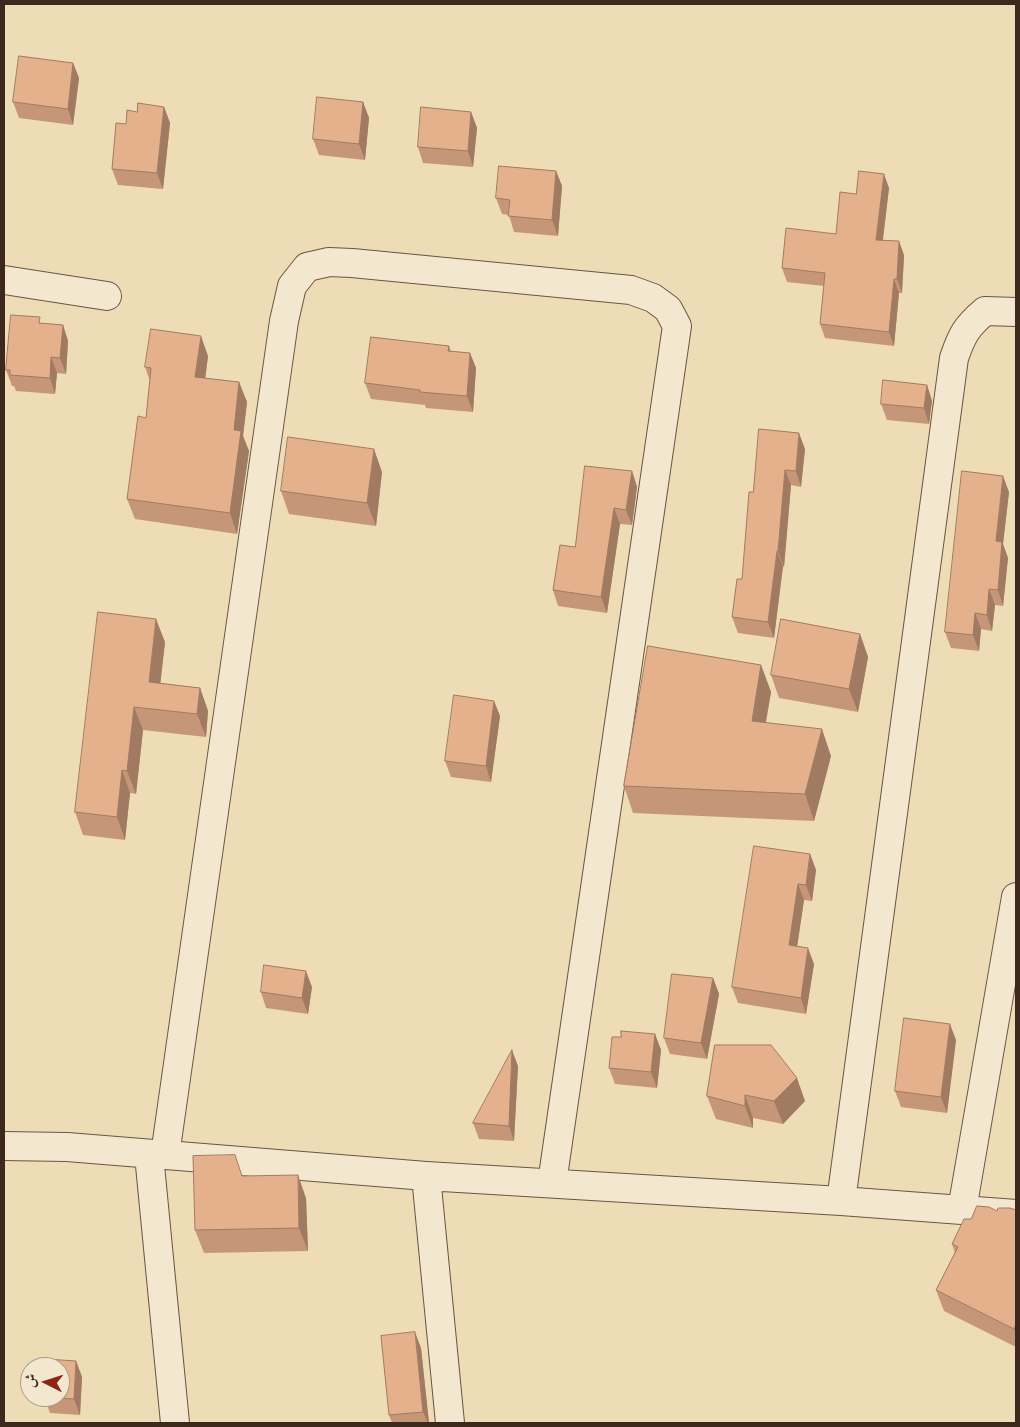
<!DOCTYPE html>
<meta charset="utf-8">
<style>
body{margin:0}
#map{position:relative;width:1020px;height:1427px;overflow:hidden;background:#eddcb5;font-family:"IM FELL French Canon",Amiri,serif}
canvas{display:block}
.frame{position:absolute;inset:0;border:5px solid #3e281d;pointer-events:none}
.north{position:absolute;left:20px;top:1357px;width:50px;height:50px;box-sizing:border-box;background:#f3e8cf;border:1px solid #ab9b88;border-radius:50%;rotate:275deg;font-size:14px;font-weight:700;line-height:20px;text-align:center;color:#3e281d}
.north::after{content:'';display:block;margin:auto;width:18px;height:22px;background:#8f2418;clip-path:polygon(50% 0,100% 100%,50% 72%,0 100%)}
</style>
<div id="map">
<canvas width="1020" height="1427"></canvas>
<div class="frame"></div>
<div class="north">ش</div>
</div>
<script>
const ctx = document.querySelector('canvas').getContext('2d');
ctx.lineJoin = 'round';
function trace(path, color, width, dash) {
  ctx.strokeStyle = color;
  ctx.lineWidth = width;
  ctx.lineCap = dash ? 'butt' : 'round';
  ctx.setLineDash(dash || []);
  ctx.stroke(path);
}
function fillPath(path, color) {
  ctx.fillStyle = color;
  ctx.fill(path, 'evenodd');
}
const minor = new Path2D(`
 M4,280L107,296
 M4,1146L67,1147L426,1176L841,1201L1016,1214
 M149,1155L175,1423
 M165,1155L284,321L292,286L307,267L329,262L352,263L631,290L653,298L668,309L677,326L552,1183
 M426,1176L450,1423
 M841,1201L954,358C962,335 966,327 985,311L1016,312
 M962,1210L1016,897`);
const wall = new Path2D(`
 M73,63L79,78L73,125L19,118L13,102Z
 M363,102L369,118L365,160L319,155L313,139Z
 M164,107L170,123L163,189L118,185L112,169L126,124L137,112Z
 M471,112L477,128L473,167L423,163L418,147Z
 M556,171L562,186L558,236L514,232L509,215L502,214L496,198Z
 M889,188L883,240L904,255L902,293H899L894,346L825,338L820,324L824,286L787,282L782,268L836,234L856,194Z
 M42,323L63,325L68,341L66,374L57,373L55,394L16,391L14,386H12L6,370Z
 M449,346L451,351L470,353L476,368L473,412L426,408L425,405L371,399L365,383Z
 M208,356L205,378L239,382L247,402L243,436L249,451L237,534L135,519L127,499L146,418L150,381L145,367Z
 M927,385L932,401L929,424L887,420L881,404Z
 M805,449L801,487L791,485L784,567L783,566L774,638L738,633L732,617L742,579L753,492Z
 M632,471L637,487L632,525L620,524L607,613L558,606L553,590L575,547Z
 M382,472L376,526L289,514L281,491Z
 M1009,492L1003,544L1008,558L1003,606L995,605L992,631L981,629L979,651L951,648L945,632Z
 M860,634L868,657L858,712L779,698L771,675Z
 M165,642L160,683L200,688L208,711L206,737L143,730L136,794L130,793L125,840L83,835L75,812Z
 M761,665L771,692L766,723L831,756L814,821L633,813L624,786Z
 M494,701L500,716L491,782L451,777L445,761Z
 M810,854L816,870L812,901L804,900L797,946L814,964L806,1014L738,1003L732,987Z
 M713,978L719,994L707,1059L670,1054L664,1038Z
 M312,987L308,1014L266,1008L261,992Z
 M655,1034L661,1050L657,1088L615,1084L609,1068L621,1037Z
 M956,1040L947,1113L901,1107L895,1091Z
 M715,1045L805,1101L783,1124L753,1118V1128L716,1119L707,1096Z
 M518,1066L514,1141L479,1139L473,1123Z
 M243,1176L306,1198L308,1251L204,1253L195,1230Z
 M1016,1210V1347L944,1311L936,1290L955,1253L952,1244L971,1219L997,1211Z
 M421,1348L429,1423H392L389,1415Z
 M76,1361L82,1377L80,1415L50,1413L44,1397Z`);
const shadedWall = new Path2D(`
 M73,63L79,78L73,125L68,109Z
 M363,102L369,118L365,160L359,144Z
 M164,107L170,123L163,189L157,173Z
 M471,112L477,128L473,167L468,151Z
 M556,171L562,186L558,236L552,220Z
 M884,174L889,188L881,254L876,240Z
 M899,241L904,255L902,293L897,279Z
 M894,279L899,293L894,346L889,332Z
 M63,325L68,341L66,374L60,358Z
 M201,336L208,356L203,397L195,377Z
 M470,353L476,368L473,412L467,396Z
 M51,357L57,373L55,394L50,378Z
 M239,382L247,402L243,436L249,451L237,534L230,513L234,430Z
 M927,385L932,401L929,424L924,408Z
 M799,433L805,449L801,487L796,471Z
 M374,449L382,472L376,526L367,503Z
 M785,470L791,485L784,567L778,551Z
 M632,471L637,487L632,525L626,510Z
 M1003,476L1009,492L1003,544L1008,558L1003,606L998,590L996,541Z
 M614,508L620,524L607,613L601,597Z
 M777,551L783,566L774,638L768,622Z
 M989,589L995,605L992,631L987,615Z
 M975,613L981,629L979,651L973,635Z
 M156,619L165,642L158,705L149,682Z
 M860,634L868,657L858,712L849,689Z
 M761,665L771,692L761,748L752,721Z
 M200,688L208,711L206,737L197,714Z
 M494,701L500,716L491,782L486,766Z
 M134,707L143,730L136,794L127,771Z
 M822,729L831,756L814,821L805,794Z
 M122,770L130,793L125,840L117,817Z
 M810,854L816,870L812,901L806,885Z
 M798,884L804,900L795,961L789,945Z
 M808,948L814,964L806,1014L801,998Z
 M306,971L312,987L308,1014L302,998Z
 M713,978L719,994L707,1059L701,1043Z
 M950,1024L956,1040L947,1113L941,1097Z
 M655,1034L661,1050L657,1088L651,1072Z
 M512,1050L518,1066L514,1141L509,1126Z
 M797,1078L805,1101L783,1124L774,1101Z
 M745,1095L753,1118V1128L745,1106Z
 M298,1175L306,1198L308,1251L299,1228Z
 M1016,1324V1334L1014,1329Z
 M415,1332L421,1348L429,1423H428L423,1412Z
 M76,1361L82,1377L80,1415L74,1399Z`);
const building = new Path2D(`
 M19,56L73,63L68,109L13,102Z
 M317,97L363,102L359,144L313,139Z
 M138,103L164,107L157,173L112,169L116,123L126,124L127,110L137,112Z
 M421,107L471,112L468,151L418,147Z
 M499,166L556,171L552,220L508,216L510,200L496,198Z
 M859,171L884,174L876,240L899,241L897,279H894L889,332L820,324L825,273L782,268L786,228L836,234L840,192L856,194Z
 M11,315L40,317L39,323L63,325L60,358L51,357L50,378L10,375V370H6Z
 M151,329L201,336L195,377L239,382L234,430L241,431L230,513L127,499L138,416L146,418L151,368L145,367Z
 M371,337L449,346L448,351L470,353L467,396L420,392V390L365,383Z
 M883,380L927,385L924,408L881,404Z
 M759,429L799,433L796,471L785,470L778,551H777L768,622L732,617L737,579H742L749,492H753Z
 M288,437L374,449L367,503L281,491Z
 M585,466L632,471L626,510L614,508L601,597L553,590L560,545L575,547Z
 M962,471L1003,476L996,541L1002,542L998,590L989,589L987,615L975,613L973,635L945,632Z
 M98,612L156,619L149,682L200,688L197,714L134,707L127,771L122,770L117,817L75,812Z
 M781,619L860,634L849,689L771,675Z
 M648,646L761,665L752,721L822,729L805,794L624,786Z
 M454,695L494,701L486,766L445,761Z
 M754,846L810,854L806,885L798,884L789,945L808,948L801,998L732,987Z
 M264,965L306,971L302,998L261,992Z
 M672,974L713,978L701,1043L664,1038Z
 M904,1018L950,1024L941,1097L895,1091Z
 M621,1031L655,1034L651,1072L609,1068L612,1037H621Z
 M715,1045H771L797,1078L774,1101L745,1095V1106L707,1096Z
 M512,1050L509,1126L473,1123Z
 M235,1155L242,1176L298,1175L299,1228L195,1230L193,1156Z
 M977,1206L989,1207L997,1211L998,1208H1010L1016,1210V1324L1014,1329L936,1290L958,1247L952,1244L964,1219H971Z
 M415,1332L423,1412L389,1415L381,1336Z
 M46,1359L76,1361L74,1399L45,1397H60V1367H46Z`);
trace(minor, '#6a5543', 30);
trace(minor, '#f3e8cf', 28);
fillPath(wall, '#c59778');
fillPath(shadedWall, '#a07b62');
fillPath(building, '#e5b08c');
trace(building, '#a07b62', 1);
</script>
